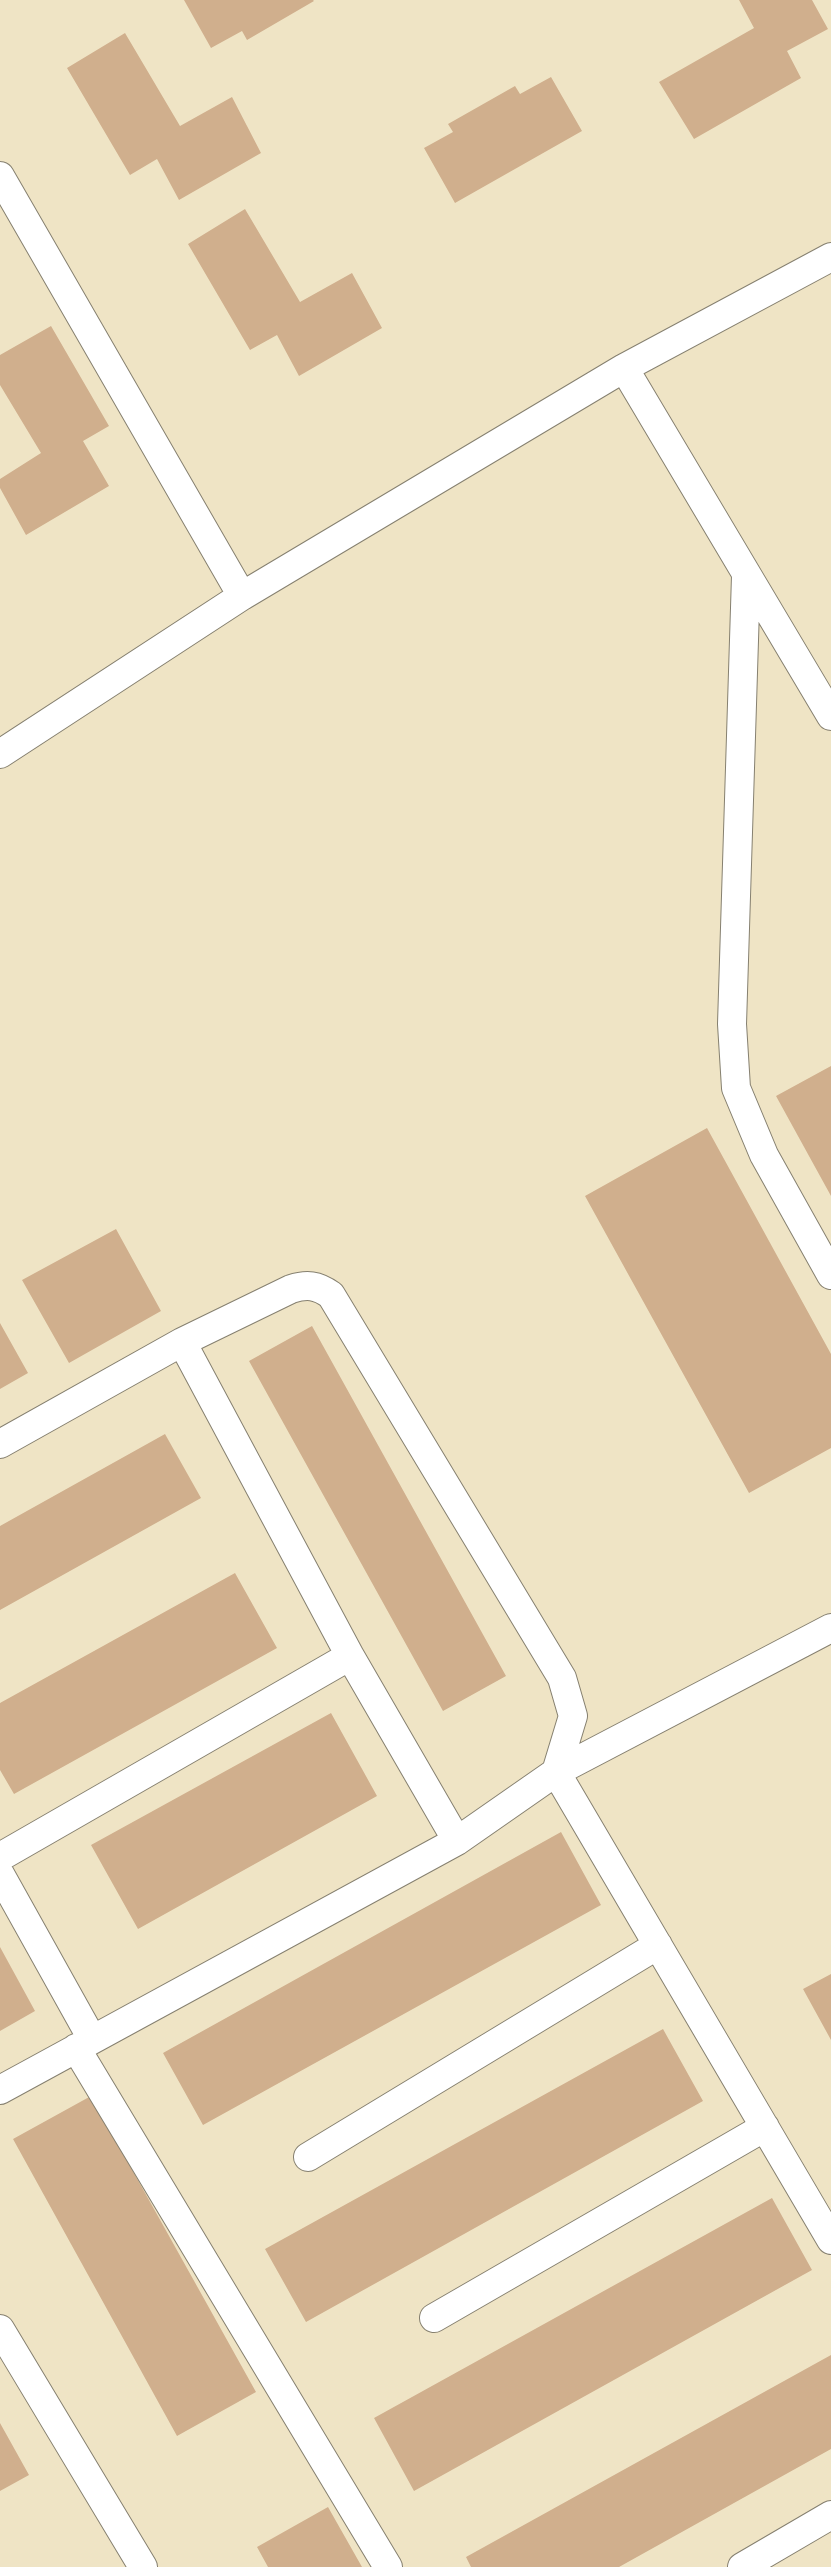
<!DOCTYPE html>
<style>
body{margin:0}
canvas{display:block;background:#efe4c5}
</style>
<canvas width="831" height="2567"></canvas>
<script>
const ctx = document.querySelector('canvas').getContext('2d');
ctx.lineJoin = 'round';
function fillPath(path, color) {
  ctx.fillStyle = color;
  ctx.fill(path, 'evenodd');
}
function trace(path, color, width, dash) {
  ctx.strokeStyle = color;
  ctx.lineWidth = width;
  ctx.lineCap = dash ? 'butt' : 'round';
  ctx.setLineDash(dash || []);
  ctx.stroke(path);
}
const building = new Path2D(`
 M184,0H313L314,1L247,40L242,31L211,48Z
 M739,0H812L828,29L787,51L801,78L694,139L659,82L754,28Z
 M125,33L180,126L232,97L261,153L179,200L157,159L130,175L67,68Z
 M551,77L582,131L455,203L424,148L453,132L448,124L515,86L520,94Z
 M245,209L300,302L352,273L382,328L299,376L277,335L250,350L188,244Z
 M51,326L109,426L83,441L109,486L26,535L0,488V479L41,453L0,385V355Z
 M831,1066V1196L776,1096Z
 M707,1128L831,1354V1448L749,1493L585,1196Z
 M116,1229L161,1311L69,1363L22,1280Z
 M0,1323L28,1373L0,1389Z
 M312,1326L506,1676L443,1711L249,1361Z
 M165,1434L201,1498L0,1610V1526Z
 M235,1573L277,1648L14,1794L0,1770V1703Z
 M331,1713L377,1796L138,1929L91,1845Z
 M561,1832L601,1905L203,2125L163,2053Z
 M0,1947L35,2011L0,2031Z
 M831,1974V2040L803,1989Z
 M663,2029L703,2101L306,2322L265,2249Z
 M91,2096L256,2392L177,2436L13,2139Z
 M772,2198L812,2270L414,2491L374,2418Z
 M831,2355V2449L619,2567H471L466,2557Z
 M0,2423L29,2475L0,2491Z
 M328,2507L362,2567H268L257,2547Z`);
const street = new Path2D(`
 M0,176L242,596
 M624,368L831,716
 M746,576L732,1024L736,1088L764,1155L831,1275
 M0,754L242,596L624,368L831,257
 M182,1342L291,1289C307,1284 317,1285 331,1295L562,1678L573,1716L556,1772L831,2240
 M0,1444L182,1342L350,1656L457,1841
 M0,1857L350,1656
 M0,1874L92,2039
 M76,2048L388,2567
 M0,2090L457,1841L556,1772L831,1628
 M308,2157L658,1945
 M434,2318L765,2127
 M0,2329L143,2567
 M742,2567L831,2515`);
fillPath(building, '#d0af8d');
trace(street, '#868070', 30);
trace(street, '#fff', 28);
</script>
